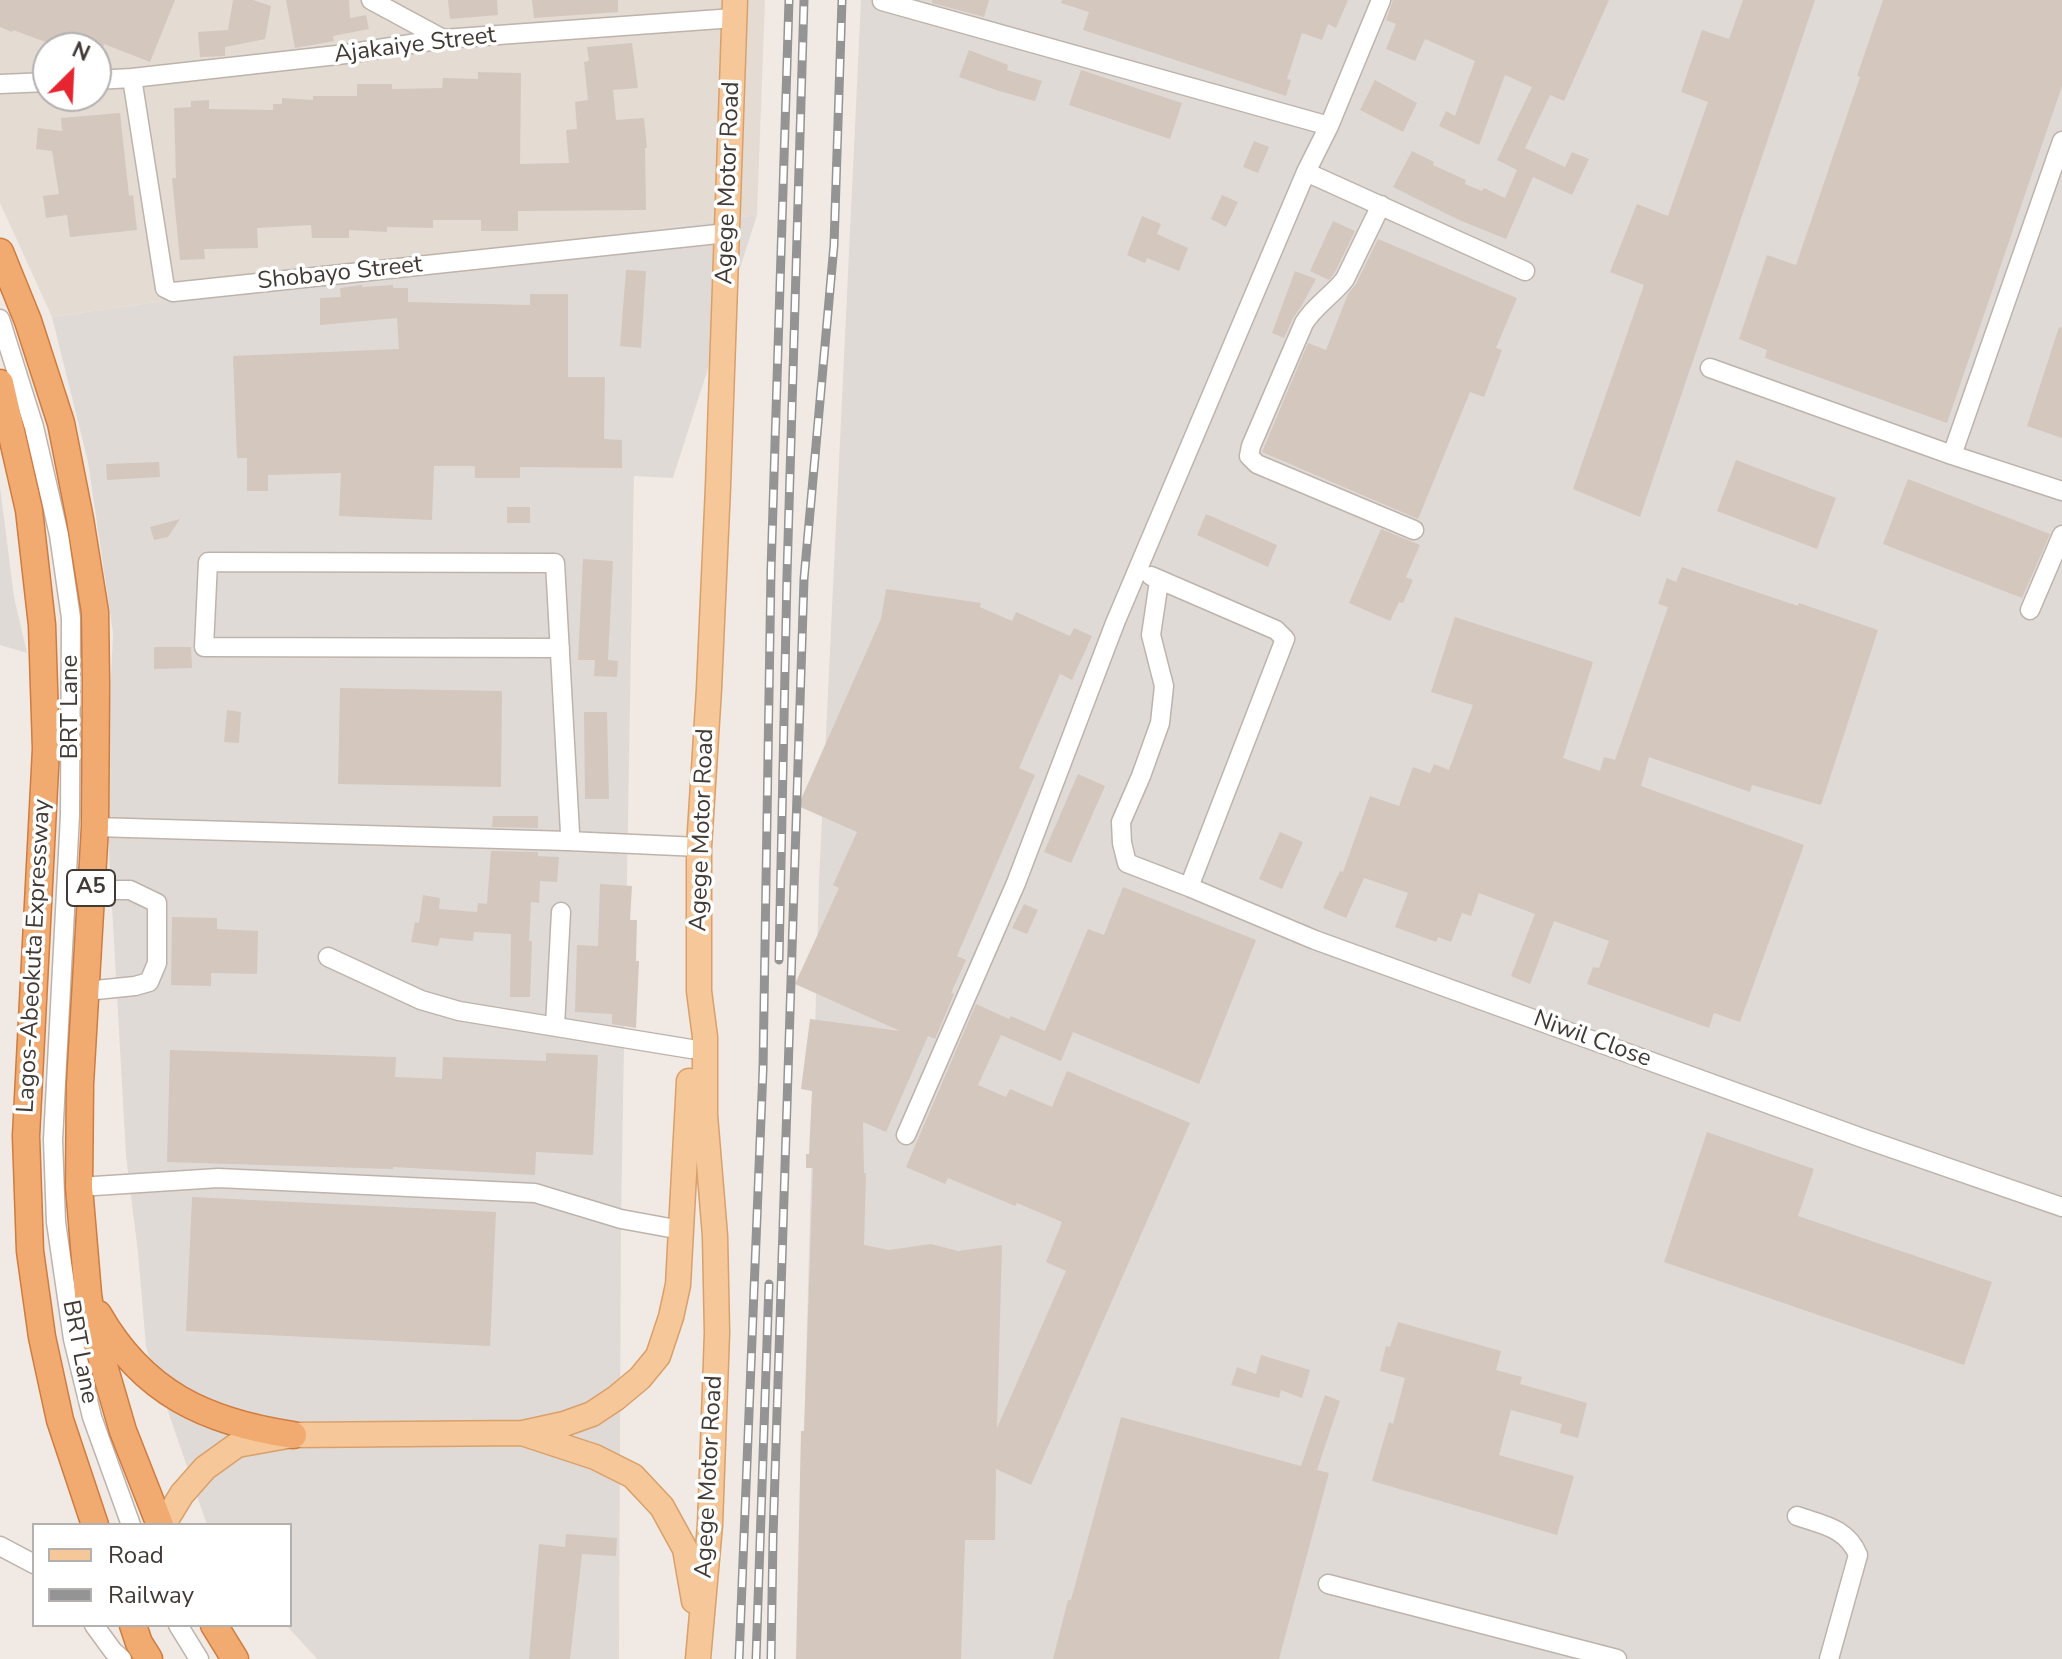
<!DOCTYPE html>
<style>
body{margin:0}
#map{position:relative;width:2062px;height:1659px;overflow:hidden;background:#f1eae4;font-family:"Nunito Sans",sans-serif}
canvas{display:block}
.legend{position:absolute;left:32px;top:1523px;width:260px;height:104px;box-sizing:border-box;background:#fff;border:2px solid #b3b0ae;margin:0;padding:10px 14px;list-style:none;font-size:24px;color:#423a35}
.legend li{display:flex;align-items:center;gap:16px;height:40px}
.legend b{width:40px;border:2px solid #b3b0ae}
.north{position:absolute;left:32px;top:32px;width:80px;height:80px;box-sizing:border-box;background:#fff;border:2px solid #b3b0ae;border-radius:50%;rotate:24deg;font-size:22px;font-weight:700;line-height:32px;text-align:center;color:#423a35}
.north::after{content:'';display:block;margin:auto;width:28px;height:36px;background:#e72531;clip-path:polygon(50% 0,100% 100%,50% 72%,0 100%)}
</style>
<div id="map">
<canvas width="2062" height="1659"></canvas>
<ul class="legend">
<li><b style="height:10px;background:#f5c799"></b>Road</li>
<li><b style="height:10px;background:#949494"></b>Railway</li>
</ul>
<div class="north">N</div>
</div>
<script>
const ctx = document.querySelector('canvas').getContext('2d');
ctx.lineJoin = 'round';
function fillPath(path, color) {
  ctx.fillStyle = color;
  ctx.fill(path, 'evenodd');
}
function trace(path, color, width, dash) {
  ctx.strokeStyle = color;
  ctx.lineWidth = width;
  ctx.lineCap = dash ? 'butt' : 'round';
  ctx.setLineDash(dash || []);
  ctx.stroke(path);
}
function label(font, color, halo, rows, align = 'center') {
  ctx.font = font + ' "Nunito Sans",sans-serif';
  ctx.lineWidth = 7;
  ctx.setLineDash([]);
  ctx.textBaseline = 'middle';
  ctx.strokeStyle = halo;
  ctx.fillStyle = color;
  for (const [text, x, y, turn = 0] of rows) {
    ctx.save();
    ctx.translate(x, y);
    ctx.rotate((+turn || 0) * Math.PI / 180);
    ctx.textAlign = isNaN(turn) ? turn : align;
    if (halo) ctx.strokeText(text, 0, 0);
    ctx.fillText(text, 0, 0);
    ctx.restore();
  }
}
const residential = new Path2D(`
 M0,0H765L757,215L52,317L0,203ZM48,48H96V96H48Z`);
const industrial = new Path2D(`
 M861,0H2062V1659H798L819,880Z
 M757,215L673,478L634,476L621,1219L619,1659H317L286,1625H290V1525H207L146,1347L138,1253L126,1156L109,853L108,744L113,633L88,462L52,317Z
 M0,487L14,597L27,653L0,645Z`);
const building = new Path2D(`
 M0,0H175L150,62L104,44L103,48H62L13,30L12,32L0,27Z
 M233,0H253L271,6L265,39L225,47V56L200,57L198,32L228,30Z
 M286,0H349L350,18L366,15L369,29L333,36L334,41L295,48Z
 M448,0H497L498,15L450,19Z
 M532,0H618V12L534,18Z
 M932,0H989L984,17L932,3Z
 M1062,0H1348L1336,28L1328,24L1322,40L1302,33L1287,79L1291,80L1286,96L1083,30L1089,12L1061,3Z
 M1393,0H1609L1564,101L1550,95L1525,148L1565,167L1572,152L1589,159L1572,195L1533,177L1506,239L1459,220L1393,187L1412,151L1434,162L1433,165L1466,180L1465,184L1482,191L1484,188L1505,198L1517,170L1497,160L1532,87L1505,75L1479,145L1439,126L1446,111L1455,116L1475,61L1425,39L1415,61L1386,49L1396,24L1386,20Z
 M1743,0H1815L1640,517L1573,489L1644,285L1610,272L1637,204L1668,216L1708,102L1681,92L1702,30L1729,39Z
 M1883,0H2062V86L1947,423L1765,358L1767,350L1739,339L1767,255L1796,265L1860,77L1857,76Z
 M632,43L638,88L613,90L616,120L644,118L647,148H645L646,210L518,211V231H481V220H433V228L387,227V232L349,230V238H312L311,225L257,228L258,248L204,249L205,259L180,260L172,178H176L174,108L191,107V101L209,100V109L273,110V104H282V98L313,100V96H357V84H392V89L442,88L443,78L478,79V72L521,73L520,164L569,163L566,130L577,129L575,102L588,100L584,62L589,61L587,47Z
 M969,50L1008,65L1007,70L1042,81L1035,101L999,91L959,77Z
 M1081,70L1182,103L1170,139L1069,105Z
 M1375,80L1417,103L1403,132L1360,110Z
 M120,113L129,196L133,195L137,230L70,237L67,215L46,218L43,196L59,194L52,151L36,149L38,128L62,131L61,118Z
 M1254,141L1269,147L1258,173L1243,167Z
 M1222,195L1238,202L1226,227L1211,219Z
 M1142,216L1161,224L1157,234L1188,248L1179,271L1147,258L1145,263L1127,255Z
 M1333,221L1355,231L1335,272L1329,280L1310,271Z
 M1378,239L1517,298L1496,348L1502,350L1484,397L1470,392L1418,519L1262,452L1308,343L1326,350L1348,294L1356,284Z
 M626,270L646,271L641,348L620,346Z
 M1295,271L1316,279L1302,305L1293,318L1284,338L1272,333Z
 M362,285V287L393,285V288H408V302L530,305V294H568V377H605L604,439L622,440V468L520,467V478H475V466H434L432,520L339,516L341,473L268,475V491H247V458H237L233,356L399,349L397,318L320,325V298L341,297L340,288Z
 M2059,327L2062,328V438L2027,426Z
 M1736,460L1836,498L1817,549L1717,511Z
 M159,462L160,477L107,480L106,464Z
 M1908,479L2050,534L2022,598L1883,544Z
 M507,507H530V523H507Z
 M1206,514L1277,545L1268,567L1197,535Z
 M180,519L168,537L154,540L150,527Z
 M1381,529L1420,545L1406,577L1413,580L1403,603L1399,602L1390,621L1349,603Z
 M583,559L613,561L608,660L618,661L617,677L594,676L595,660H578Z
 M1682,567L1798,606L1799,603L1878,630L1821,805L1752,785L1750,792L1649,757L1641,786L1804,845L1740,1022L1714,1013L1709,1028L1587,984L1593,967L1599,968L1609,941L1554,921L1530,984L1511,976L1535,914L1479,893L1471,916L1462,913L1451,942L1438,937L1436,942L1395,927L1408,893L1364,878L1346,918L1323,908L1340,871L1343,872L1370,796L1399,806L1413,767L1430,773L1434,764L1449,770L1473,705L1431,692L1455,617L1593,662L1563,758L1600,771L1604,757L1615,760L1668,607L1658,604L1667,578L1676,582Z
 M886,589L981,603L980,607L1012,621L1016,612L1070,636L1074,628L1092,636L1072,680L1060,674L1019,768L1035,775L957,956L966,960L951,993L954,994L935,1039L928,1036L886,1132L863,1122L864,1173H866L864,1245L889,1250L931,1244L958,1251L1002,1245L997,1428L1066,1271L1046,1262L1062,1222L1017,1203L1015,1206L948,1178L945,1184L906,1167L976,1004L1009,1019L1011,1016L1045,1031L1088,929L1104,935L1123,887L1256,940L1199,1084L1073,1032L1061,1061L1001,1035L978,1085L1006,1097L1010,1089L1052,1107L1067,1071L1190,1123L1031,1485L996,1469L995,1540H965L961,1659H796L801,1431H804L813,1168H806V1154H809L812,1091L801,1089L810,1019L900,1031L795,984L839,888L833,885L857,832L798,806L881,619Z
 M154,647H191L192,668L154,669Z
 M340,688L502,691L501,787L338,784Z
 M227,710L241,712L239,743L224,742Z
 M584,712H607L609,799H585Z
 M1078,774L1105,786L1071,863L1044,852Z
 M493,816H538V828L492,827Z
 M1280,832L1303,842L1282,889L1259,879Z
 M491,851L538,852V856L559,857L557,882L540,881L539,903L531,902L529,941H532L530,997H510L511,934L474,932L473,941L440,938L438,946L411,942L415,922L419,923L423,895L440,898L439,909L477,912L478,903L487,904Z
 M600,884L632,886L630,920H637L636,961H639L636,1028L612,1024V1014L575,1012L577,945L598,946Z
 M1024,904L1038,910L1027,934L1012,928Z
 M172,917L217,918V929L258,931L257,974L211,973V986L171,985Z
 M170,1050L396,1057L395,1077L442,1079L443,1057L546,1061V1053L598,1055L593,1155L536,1152L535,1175L393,1167V1169L167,1162Z
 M1707,1132L1814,1169L1798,1216L1992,1282L1964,1365L1664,1262Z
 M192,1197L496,1212L490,1346L186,1331Z
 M1398,1322L1501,1351L1496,1370L1522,1377L1520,1384L1587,1403L1578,1438L1560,1433L1562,1424L1511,1410L1499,1455L1574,1476L1557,1535L1372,1481L1389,1422L1393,1424L1405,1378L1380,1371L1386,1346L1390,1347Z
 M1261,1355L1310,1370L1302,1398L1281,1390L1279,1398L1231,1385L1237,1367L1256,1374Z
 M1325,1395L1340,1401L1317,1470L1329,1473L1279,1659H1053L1068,1600H1071L1121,1417L1301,1466Z
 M566,1534L617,1538L616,1556L582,1554L570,1659H529L539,1544L565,1547Z`);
const minor = new Path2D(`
 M371,0L443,39
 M882,1L1329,126
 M132,78L165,288L173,292L727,233
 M96,80L132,78L346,54L443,39L734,18
 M0,84L48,82
 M1306,172L1525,271
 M1381,205L1345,279C1333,295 1315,305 1304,323L1251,446L1249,456L1257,464L1414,530
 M0,319L34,427L59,535L71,618L70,815L53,1140L56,1222L73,1339L92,1417L131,1525
 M1710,368L1952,455L2062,491
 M1952,455L2062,141
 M1151,576L1276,630L1285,639L1189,887
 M1159,581L1151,635L1164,686L1160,723L1141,776L1121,822L1122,843L1127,863L1189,887L1315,940L1865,1139L2062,1207
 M2030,610L2062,535
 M560,648L204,647L208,562L555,563L570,833L568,841
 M95,827L568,841L699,847
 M328,957L421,1000L459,1011L691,1049
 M86,991L135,986L149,982L157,963V903L130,890H91
 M555,1026L561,912
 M906,1135L1016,883L1115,623L1306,172L1329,126L1381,0
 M79,1187L218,1178L535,1193L621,1219L681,1230
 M1797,1516C1823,1525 1847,1528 1858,1555L1829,1659
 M0,1546L34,1564
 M1328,1584L1617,1659
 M94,1625L113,1651L122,1659
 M178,1625L199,1659`);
const major = new Path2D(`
 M525,1434L595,1457L633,1476L662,1507L685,1549L694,1601
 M163,1525L182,1494L205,1468L237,1445L293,1435L523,1433L564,1424L592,1414L616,1398L640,1378L658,1356L671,1317L678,1285L689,1081
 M698,1659L710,1525L717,1333L715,1236L705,1115V1037L699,991V847L709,689L718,486L735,0`);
const highway = new Path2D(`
 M0,252L28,321L61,423L80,519L95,612L96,683L95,827L80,1084L79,1187L88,1294L93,1328L123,1431L160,1525
 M0,383L29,510L42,625L46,749L26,1136L30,1251L42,1337L60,1420L95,1525
 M98,1314C143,1393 206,1422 293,1435
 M133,1625L139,1643L149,1659
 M214,1625L235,1659`);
const rail = new Path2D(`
 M779,960L787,575L804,0
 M739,1659L763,1069L771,570L789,0
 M756,1659L769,1284
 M771,1659L773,1537L804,579L834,245L842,0`);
const shields = [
 [91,888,48]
];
const shieldNames = [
 ["A5",91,888]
];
const streetNames = [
 ["Ajakaiye Street",415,46,-7],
 ["Agege Motor Road",729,183,-88],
 ["Shobayo Street",340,274,-6],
 ["BRT Lane",71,707,-90],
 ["Agege Motor Road",703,830,-88],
 ["Lagos-Abeokuta Expressway",35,956,-87],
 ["Niwil Close",1592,1040,20],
 ["BRT Lane",79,1352,79],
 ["Agege Motor Road",710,1477,-87]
];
fillPath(residential, '#e4dbd3');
fillPath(industrial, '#e0dad6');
fillPath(building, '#d4c7be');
trace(minor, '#beb3ab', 21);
trace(major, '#d9a06a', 27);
trace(highway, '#cf7c40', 29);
trace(minor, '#fff', 18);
trace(major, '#f5c799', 24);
trace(highway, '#f1aa6f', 26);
trace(rail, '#949494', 9);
trace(rail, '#fff', 6, [18]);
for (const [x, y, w] of shields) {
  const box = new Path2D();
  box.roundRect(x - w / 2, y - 18, w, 36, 6);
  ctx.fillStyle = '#fff';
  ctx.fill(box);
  trace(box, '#423a35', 2);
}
label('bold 22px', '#423a35', null, shieldNames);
label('24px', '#423a35', '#fff', streetNames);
</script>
